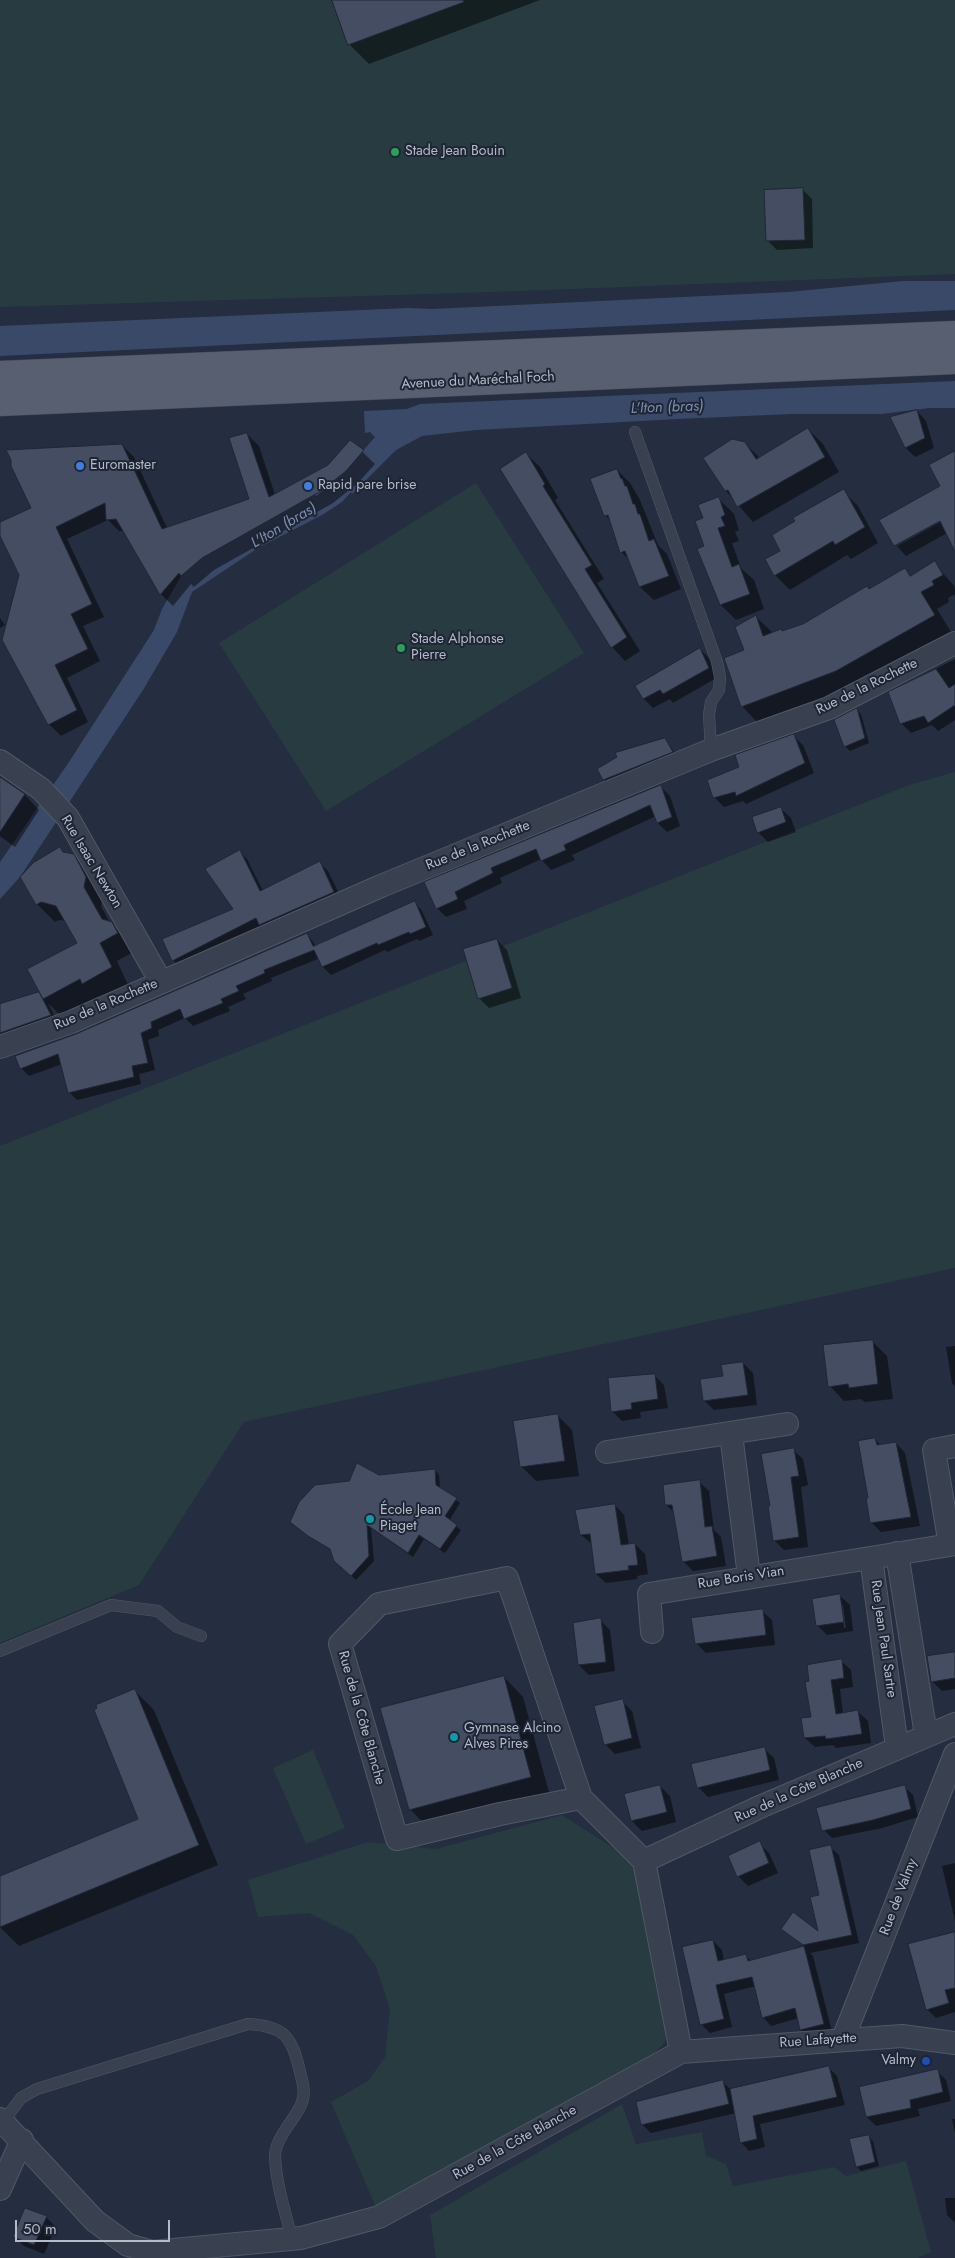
<!DOCTYPE html>
<meta charset="utf-8">
<style>
body{margin:0}
#map{position:relative;width:955px;height:2258px;overflow:hidden;background:#252d40;font-family:Jost,sans-serif}
canvas{display:block}
.scale{position:absolute;left:15px;top:2220px;width:155px;height:22px;box-sizing:border-box;border:2px solid #b6bbca;border-top:0;padding-left:6px;font-size:15px;line-height:18px;white-space:nowrap;color:#b6bbca;-webkit-text-stroke:4px #1e2535;paint-order:stroke}
</style>
<div id="map">
<canvas width="955" height="2258"></canvas>
<div class="scale">50 m</div>
</div>
<script>
const ctx = document.querySelector('canvas').getContext('2d');
ctx.lineJoin = 'round';
function fillPath(path, color) {
  ctx.fillStyle = color;
  ctx.fill(path, 'evenodd');
}
function trace(path, color, width, dash) {
  ctx.strokeStyle = color;
  ctx.lineWidth = width;
  ctx.lineCap = dash ? 'butt' : 'round';
  ctx.setLineDash(dash || []);
  ctx.stroke(path);
}
function label(font, color, halo, rows, align = 'center') {
  ctx.font = font + ' Jost,sans-serif';
  ctx.lineWidth = 4;
  ctx.setLineDash([]);
  ctx.textBaseline = 'middle';
  ctx.strokeStyle = halo;
  ctx.fillStyle = color;
  for (const [text, x, y, turn = 0] of rows) {
    ctx.save();
    ctx.translate(x, y);
    ctx.rotate((+turn || 0) * Math.PI / 180);
    ctx.textAlign = isNaN(turn) ? turn : align;
    if (halo) ctx.strokeText(text, 0, 0);
    ctx.fillText(text, 0, 0);
    ctx.restore();
  }
}
const green = new Path2D(`
 M0,0H955V274L494,292L0,307Z
 M476,483L584,653L326,811L219,643Z
 M955,772V1268L244,1422L139,1585L0,1643V1146L909,785Z
 M313,1750L345,1828L306,1844L273,1768Z
 M562,1815L634,1861L670,2026L665,2042L647,2061L377,2210L331,2102L368,2081L385,2057L390,2009L376,1966L353,1935L309,1913L258,1917L248,1880L368,1842L436,1849Z
 M622,2104L636,2144L702,2132L706,2156L726,2164L733,2186L834,2167L846,2176L906,2161L931,2252L918,2258H436L430,2215Z`);
const water = new Path2D(`
 M903,281H955V310L0,356V326L408,308L433,309L788,292Z
 M955,381V408H929L881,414H791L678,419L476,430L422,436L396,450L352,494L351,492L342,502L322,515L258,548L192,592L177,632L143,690L20,877L0,899V862L69,762L154,630L162,609L181,576L202,558L321,491L348,468L375,437L370,432L365,433L364,411L407,409L420,404Z`);
const shadow = new Path2D(`
 M333,0H540L369,64L349,44Z
 M803,190L812,199L813,248L777,250L768,241Z
 M917,411L926,421L934,448L915,457L906,448L891,418Z
 M808,429L823,444L839,472L753,522L726,491L744,443L760,458Z
 M247,434L259,446L275,495L329,466L351,441L375,464L358,483L333,503L214,570L194,587L191,584L173,606L161,594L124,531H119L108,520L67,539L104,617L83,626L100,661L67,678L88,722L61,736L49,724L20,574L0,533V524L33,509L122,445L134,457L167,528L251,500ZM335,481L316,496L315,494L329,483Z
 M955,453V543L947,533L906,556L896,545L881,520L942,487ZM944,517L946,519L897,546V543Z
 M526,454L540,467L558,498L555,500L604,579L597,583L640,651L625,661L612,647Z
 M617,470L630,483L640,500L658,545L667,554L681,589L654,600L640,587L631,561L621,552L611,521L605,515Z
 M843,491L858,506L878,543L851,559L847,555L790,590L775,575L782,551Z
 M719,499L734,514L739,530L735,532L739,541L732,543L741,568L754,580L764,609L736,620L721,605L699,549L706,547L704,518Z
 M934,563L955,587V594L948,598L949,602L937,609L951,632L853,687L758,723L742,706L745,651L756,617L773,633L783,632L803,625L905,570L911,576Z
 M0,618L5,625L0,628Z
 M700,649L710,659L718,677L673,703L670,699L653,708L644,699L637,686Z
 M955,659V720L938,731L932,725L911,733L902,724L890,693Z
 M857,710L861,714L869,743L850,751L845,746Z
 M793,736L803,745L814,773L746,804L743,801L724,807L715,798L709,780L741,768Z
 M665,740L679,758L611,786L604,780Z
 M0,777L25,795L39,810L15,847L0,836Z
 M660,786L670,796L680,826L667,832L658,823L656,816L572,855L575,860L551,870L541,859L500,878L502,883L464,901L467,909L446,917L437,908L426,883Z
 M781,809L791,818L796,832L768,842L758,832Z
 M60,848L66,854L73,855L91,874L104,896L101,906L110,923L129,941L135,951L117,961L128,985L101,1001L97,997L61,1016L48,1003L58,1023L0,1042V1003L3,1005L38,993L42,997L79,943L66,921L59,920L55,922L37,904Z
 M239,851L247,859L263,891L320,863L328,871L342,900L181,968L173,960L235,910Z
 M415,903L422,911L433,935L419,941L417,939L387,952L385,950L331,975L323,967L320,958L271,978L272,981L243,994L246,999L228,1007L230,1011L193,1026L185,1018L158,1030L159,1036L148,1040L155,1070L139,1074L141,1084L77,1100L69,1092L62,1064L29,1076L21,1068L77,1035L307,934L316,946Z
 M497,940L507,950L521,998L489,1008L479,998Z
 M872,1341L887,1356L893,1399L865,1402L861,1399L844,1401L830,1386Z
 M955,1346V1386L952,1383L946,1347Z
 M743,1363L753,1373L757,1405L714,1410L704,1400Z
 M654,1375L664,1385L668,1408L640,1412L641,1418L622,1421L612,1411L609,1379Z
 M557,1415L572,1430L579,1476L536,1481L521,1466Z
 M875,1439L881,1446L896,1443L905,1453L920,1526L881,1532L871,1522L870,1499Z
 M793,1450L803,1459L808,1485L801,1487L808,1547L784,1550L774,1540Z
 M435,1470L439,1475L440,1489L460,1503L449,1521L461,1530L445,1553L424,1539L413,1557L371,1528L374,1561L356,1580L335,1560L332,1551L296,1526L350,1482Z
 M699,1482L709,1491L714,1530L721,1537L726,1566L693,1571L683,1561L675,1513L666,1505Z
 M615,1505L624,1515L629,1545L635,1544L645,1554L648,1574L637,1576L638,1579L606,1583L596,1574L592,1544L581,1535Z
 M840,1596L850,1605L853,1631L827,1635L817,1625ZM840,1605H843L846,1628H844Z
 M762,1611L772,1620L775,1645L706,1653L696,1643Z
 M600,1620L610,1630L615,1671L589,1675L579,1665Z
 M955,1653V1689L942,1691L932,1681Z
 M841,1661L851,1670L853,1687L840,1689L843,1714L858,1712L868,1721L871,1743L836,1748L833,1745L815,1747L805,1738L813,1718L810,1682Z
 M504,1677L523,1697L550,1796L429,1829L410,1809Z
 M135,1691L154,1710L218,1865L19,1946L0,1927V1877L140,1820Z
 M622,1701L632,1711L641,1748L615,1754L605,1744Z
 M764,1749L774,1758L779,1780L708,1797L698,1787Z
 M660,1786L670,1796L676,1822L642,1831L632,1821L625,1795Z
 M904,1787L913,1795L918,1817L882,1828L832,1838L824,1830Z
 M759,1843L769,1853L778,1873L748,1886L738,1876Z
 M830,1847L839,1855L859,1943L810,1953L813,1956L832,2032L810,2038L801,2029L799,2018L771,2026L763,2017L756,1986L724,1994L732,2027L710,2033L701,2024L713,1941L722,1950L724,1961L746,1956L752,1962L805,1947L783,1929L820,1934V1896Z
 M955,1863V1921L942,1866Z
 M955,1974V2012L936,2018L927,2009Z
 M828,2067L837,2076L845,2105L760,2124L765,2147L749,2151L741,2142L736,2113L651,2133L642,2124L723,2082L731,2090Z
 M937,2071L946,2080L951,2101L918,2109L920,2116L876,2126L867,2117Z
 M952,2119H955V2134Z
 M868,2136L873,2141L879,2166L861,2171L857,2167Z
 M945,2198H955V2223L947,2215Z
 M46,2217L56,2227L44,2254L24,2246L14,2236Z`);
const building = new Path2D(`
 M332,0H463L464,2L348,45Z
 M803,188L805,240L766,241L764,190Z
 M917,410L925,438L905,448L890,417Z
 M808,428L825,457L737,507L728,490L725,491L703,458L732,439L745,442L756,459Z
 M247,433L269,497L328,465L350,440L364,450L346,471L321,491L202,558L181,576L179,573L160,595L116,519L106,520L105,503L56,527L92,604L71,614L88,649L55,665L77,710L48,725L2,640L19,575L0,536V522L31,508L11,466V460L6,450L122,444L162,529L249,499L229,438Z
 M955,451V552L940,521L894,546L879,520L940,486L929,465Z
 M526,452L545,484L543,486L592,565L585,569L627,637L611,648L500,469Z
 M617,469L621,479L622,478L625,486H627L633,504H635L638,514H640L649,541L654,539L669,576L639,587L625,551L620,553L608,515L604,516L590,479Z
 M844,489L865,527L835,545L833,541L774,576L765,559L780,551L772,535L795,521L793,518Z
 M719,497L725,515L721,517L725,526L718,528L732,567L739,564L750,594L720,605L697,549L704,546L695,521L703,518L698,505Z
 M935,561L943,575L932,581L934,585L921,592L935,615L836,671L741,707L724,658L744,650L735,627L756,615L763,636L781,629L782,631L803,624L867,586L869,589L905,568L910,576Z
 M700,648L709,668L663,694L660,690L643,699L635,686Z
 M936,669L949,688L955,684V705L928,723L924,716L900,724L888,692Z
 M857,708L865,738L844,747L834,720Z
 M794,734L805,763L736,796L735,792L713,798L707,780L739,767L735,755Z
 M665,738L673,752L603,780L597,769L617,757L615,753Z
 M0,777L25,794L0,832Z
 M661,785L672,817L657,823L650,805L564,845L566,850L541,861L536,849L491,868L493,873L455,892L458,899L436,909L424,882Z
 M781,807L786,822L757,833L752,817Z
 M60,847L63,852L74,854L86,877L84,887L102,919L112,922L118,933L100,943L112,967L82,984L80,979L43,999L27,969L77,943L56,906L41,902L36,905L20,877L33,863Z
 M240,850L260,891L320,861L334,892L259,925L256,918L172,961L162,939L233,909L205,869Z
 M415,901L426,927L410,934L409,932L378,945L377,943L322,967L314,950L264,970L265,973L236,986L239,991L221,999L223,1003L184,1019L180,1009L151,1022L152,1028L141,1033L148,1063L132,1066L134,1077L68,1093L58,1054L20,1069L15,1056L76,1034L307,933L313,946Z
 M497,939L512,988L478,999L463,949Z
 M39,992L51,1015L0,1033V1004Z
 M873,1340L878,1384L849,1388L848,1384L828,1387L823,1345Z
 M743,1362L748,1395L703,1401L700,1379L723,1376L721,1365Z
 M655,1374L658,1399L631,1403L632,1409L611,1412L608,1378Z
 M558,1414L565,1461L520,1467L513,1421Z
 M875,1438L877,1445L896,1442L911,1517L870,1523L866,1498H868L858,1441Z
 M794,1448L799,1476L791,1477L799,1537L773,1541L768,1506H770L761,1454Z
 M357,1463L379,1475L435,1469L436,1485L457,1498L445,1516L457,1525L440,1549L419,1535L408,1553L367,1525L369,1556L351,1576L334,1561L330,1549L308,1536L290,1522L299,1502L315,1485L349,1481Z
 M700,1480L705,1527L712,1526L717,1556L682,1562L672,1505H665L663,1485Z
 M615,1504L621,1545L635,1543L638,1565L628,1566L629,1570L595,1574L590,1534L580,1535L575,1510Z
 M840,1594L844,1622L816,1626L812,1599Z
 M763,1609L766,1635L695,1644L691,1618Z
 M601,1618L606,1662L578,1665L573,1623Z
 M955,1652V1678L931,1682L927,1656Z
 M842,1659L844,1678L831,1680L836,1714L858,1710L862,1734L826,1739L825,1736L804,1738L801,1718L811,1717L805,1682L809,1681L807,1665Z
 M504,1676L531,1777L409,1810L380,1708Z
 M135,1689L199,1845L0,1927V1876L138,1819L94,1710L97,1708L96,1705Z
 M623,1699L632,1738L604,1745L594,1706Z
 M765,1747L770,1770L697,1788L691,1764Z
 M660,1785L667,1812L631,1821L624,1794Z
 M905,1785L911,1809L873,1820L822,1831L816,1808Z
 M760,1841L769,1863L737,1877L728,1856Z
 M831,1845L852,1935L803,1945L781,1929L793,1912L818,1931L810,1897L819,1895L809,1850Z
 M955,1932V1988L945,1990L949,2003L926,2010L908,1944Z
 M713,1940L718,1961L746,1954L748,1961L804,1946L824,2024L800,2030L795,2008L762,2018L752,1977L716,1985L724,2019L700,2025L682,1947Z
 M829,2066L837,2097L753,2116L757,2139L740,2143L730,2089Z
 M938,2069L943,2092L910,2100L911,2108L866,2117L859,2087Z
 M723,2080L729,2104L641,2125L636,2102Z
 M869,2135L875,2162L856,2167L849,2139Z
 M25,2208L47,2216L34,2245L13,2237Z`);
const lane = new Path2D(`
 M635,432L717,662L720,677L719,690L711,702L709,715L711,750
 M0,1651L111,1605L158,1611L177,1627L201,1636
 M3,2122L21,2098L37,2089L248,2024C285,2026 292,2037 300,2072C303,2083 306,2094 301,2105C294,2120 275,2139 275,2156C276,2183 285,2212 292,2238`);
const street = new Path2D(`
 M0,761L41,789L68,818L161,982
 M0,1047L71,1022L381,886L711,750L829,708L955,643
 M731,1434L749,1576
 M607,1452L787,1424
 M897,1553L926,1735
 M871,1558L897,1747
 M652,1632L649,1594L950,1545L934,1450L955,1446
 M581,1798L500,1814L397,1839L340,1644L379,1604L507,1578L581,1798L644,1861
 M843,2039L955,1754
 M681,2052L644,1861L762,1806L955,1724
 M0,2119L95,2221L128,2245L152,2252L301,2238L379,2217L681,2052L902,2036L955,2043
 M0,2189L22,2140`);
const primary = new Path2D(`
 M0,375L955,335
 M0,402L955,360`);
const markers = [
 [395,152,5,"#2e9e5b"],
 [80,466,5,"#3f7fe0"],
 [308,486,5,"#3f7fe0"],
 [401,648,5,"#2e9e5b"],
 [370,1519,5,"#0f9aa8"],
 [454,1737,5,"#0f9aa8"],
 [926,2061,5,"#1a4fb4"]
];
const poiNames = [
 ["Stade Jean Bouin",405,152],
 ["Euromaster",90,466],
 ["Rapid pare brise",318,486],
 ["Stade Alphonse",411,640],
 ["Pierre",411,656],
 ["École Jean",380,1511],
 ["Piaget",380,1527],
 ["Gymnase Alcino",464,1729],
 ["Alves Pires",464,1745],
 ["Valmy",916,2061,"right"]
];
const streetNames = [
 ["Avenue du Maréchal Foch",478,381,-3],
 ["Rue de la Rochette",867,687,-26],
 ["Rue de la Rochette",478,846,-22],
 ["Rue Isaac Newton",91,862,59],
 ["Rue de la Rochette",106,1005,-23],
 ["Rue Boris Vian",741,1578,-9],
 ["Rue Jean Paul Sartre",883,1639,82],
 ["Rue de la Côte Blanche",361,1718,74],
 ["Rue de la Côte Blanche",799,1791,-24],
 ["Rue de Valmy",899,1897,-69],
 ["Rue Lafayette",818,2041,-4],
 ["Rue de la Côte Blanche",515,2143,-29]
];
const waterNames = [
 ["L'Iton (bras)",667,408,-2],
 ["L'Iton (bras)",284,526,-31]
];
fillPath(green, '#273b41');
fillPath(water, '#3b4969');
fillPath(shadow, '#0007');
fillPath(building, '#444d62');
trace(building, '#202737', 1);
trace(lane, '#515867', 12);
trace(street, '#515867', 24);
trace(primary, '#434959', 29);
trace(lane, '#394050', 11);
trace(street, '#394050', 22);
trace(primary, '#575f70', 28);
for (const [x, y, r, color] of markers) {
  const dot = new Path2D();
  dot.arc(x, y, r, 0, 2 * Math.PI);
  ctx.fillStyle = color;
  ctx.fill(dot);
  trace(dot, '#1e2535', 2);
}
label('14px', '#b6bbca', '#1e2535', poiNames, 'left');
label('14px', '#b6bbca', '#1e2535', streetNames);
label('italic 15px', '#7d8eb2', '#1e2535', waterNames);
</script>
